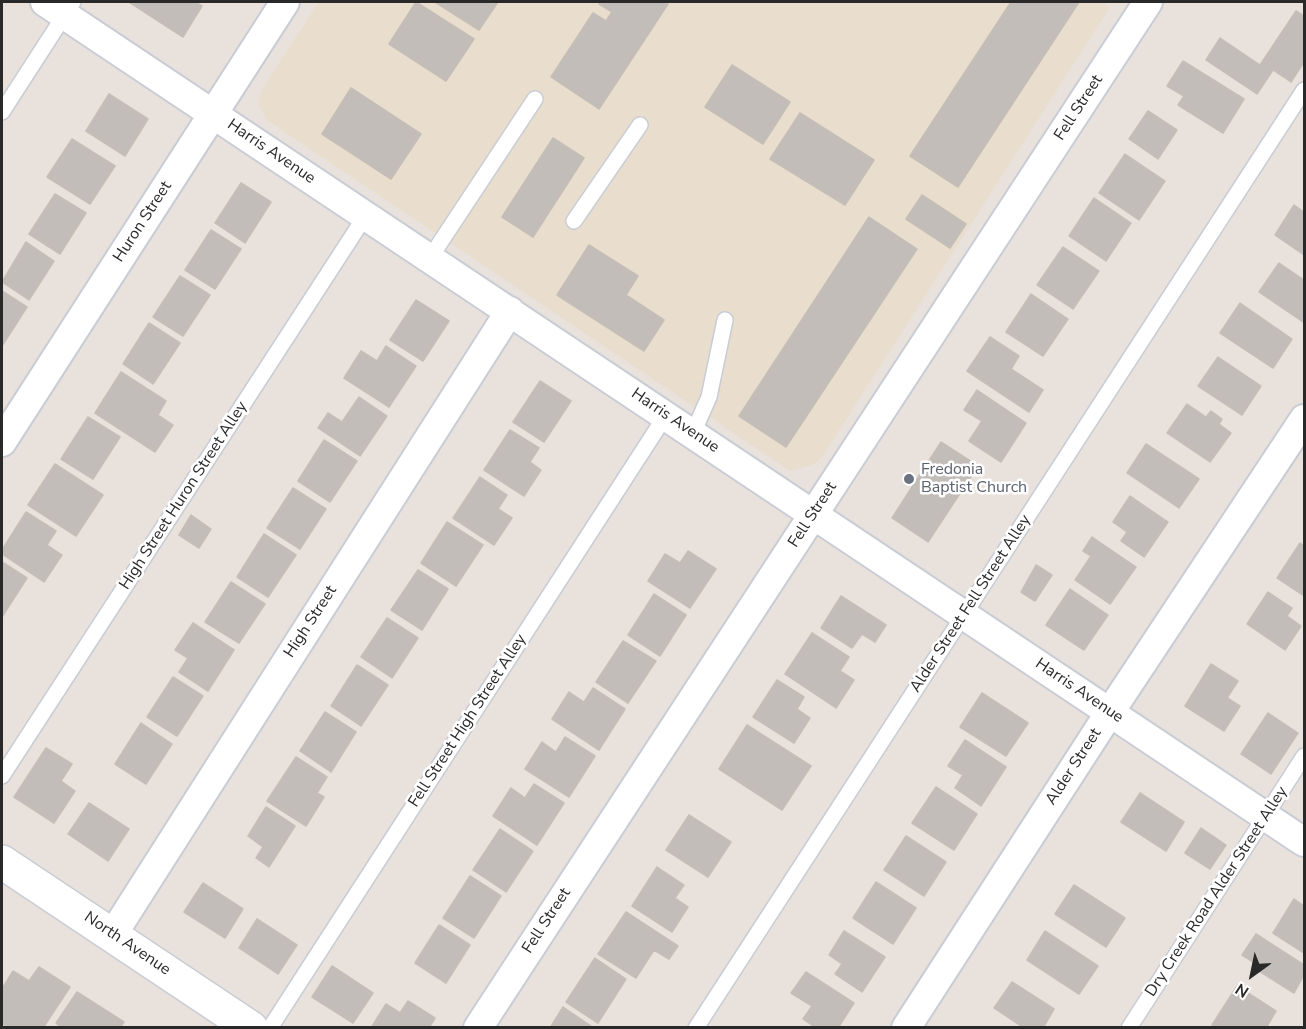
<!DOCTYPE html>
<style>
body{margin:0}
#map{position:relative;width:1306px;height:1029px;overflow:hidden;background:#e9e2dc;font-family:"Nunito Sans",sans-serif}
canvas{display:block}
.frame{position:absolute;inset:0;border:3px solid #292929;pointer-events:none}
.north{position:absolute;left:1222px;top:945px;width:60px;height:60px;-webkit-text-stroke:4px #fff;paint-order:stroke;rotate:213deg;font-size:16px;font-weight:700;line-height:24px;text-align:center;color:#292929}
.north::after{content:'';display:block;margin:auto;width:21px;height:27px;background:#292929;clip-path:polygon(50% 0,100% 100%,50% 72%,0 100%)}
</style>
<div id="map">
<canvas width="1306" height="1029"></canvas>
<div class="frame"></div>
<div class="north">N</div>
</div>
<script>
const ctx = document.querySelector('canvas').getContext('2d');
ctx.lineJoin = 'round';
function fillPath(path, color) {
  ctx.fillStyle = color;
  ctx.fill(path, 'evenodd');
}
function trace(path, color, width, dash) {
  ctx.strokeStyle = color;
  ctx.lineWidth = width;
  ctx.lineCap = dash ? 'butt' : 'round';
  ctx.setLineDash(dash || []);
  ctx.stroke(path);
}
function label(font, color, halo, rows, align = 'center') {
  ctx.font = font + ' "Nunito Sans",sans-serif';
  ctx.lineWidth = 5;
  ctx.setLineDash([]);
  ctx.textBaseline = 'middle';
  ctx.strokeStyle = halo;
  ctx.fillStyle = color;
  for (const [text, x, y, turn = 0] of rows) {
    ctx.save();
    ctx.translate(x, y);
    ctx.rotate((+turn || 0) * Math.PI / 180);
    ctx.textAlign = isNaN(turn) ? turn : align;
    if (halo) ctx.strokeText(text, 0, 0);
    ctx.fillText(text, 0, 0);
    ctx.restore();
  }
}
const education = new Path2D(`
 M319,2H1102L1110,7L824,454L815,464L790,471L267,120L258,104L261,90Z`);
const building = new Path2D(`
 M129,2H195L202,6L183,37Z
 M416,2L474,39L446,81L389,44Z
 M435,2H498L479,30Z
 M601,2H664L668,4L599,109L551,77L593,13L606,21L612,12L599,4Z
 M1011,2H1079L958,187L910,156Z
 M1296,11L1304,16V62L1291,82L1273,70L1257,94L1206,60L1220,38L1260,65Z
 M1183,61L1244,99L1223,133L1178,105L1184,96L1167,86Z
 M732,65L790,102L763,144L705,107Z
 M351,88L421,134L391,179L322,134Z
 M109,94L148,119L125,156L86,131Z
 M1148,111L1177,130L1158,159L1129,139Z
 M800,113L874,160L845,205L770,159Z
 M553,138L584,158L533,237L502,217Z
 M72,139L115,166L90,204L47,177Z
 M1125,154L1165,181L1139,220L1099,193Z
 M241,183L271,202L245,243L215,223Z
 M55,194L86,213L60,254L29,234Z
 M922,195L966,224L950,248L906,219Z
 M1094,198L1131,223L1106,261L1069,236Z
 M1294,205L1304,212V255L1275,235Z
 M869,217L917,249L786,447L739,416Z
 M211,230L241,249L215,289L185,270Z
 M26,242L54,261L29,300L2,282Z
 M589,245L638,276L626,295L664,320L644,351L557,295Z
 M1063,247L1099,271L1073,309L1037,285Z
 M1279,263L1304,280L1303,322L1259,292Z
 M180,276L210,295L183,336L153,317Z
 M2,291L27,307L2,346Z
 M1031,294L1068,319L1043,356L1006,332Z
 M416,300L449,321L423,361L390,340Z
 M1240,303L1292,339L1273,368L1220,333Z
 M149,323L180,343L153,384L123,364Z
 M990,337L1019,356L1011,369L1043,390L1029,412L967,371Z
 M386,346L416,366L389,407L344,378L361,351L377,361Z
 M1218,357L1261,386L1242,415L1198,386Z
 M121,372L166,401L158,415L173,425L155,452L95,413Z
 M540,381L571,401L544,442L513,422Z
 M977,390L1026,423L1001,462L969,441L982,421L964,410Z
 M359,397L387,416L360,456L318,428L328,413L342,422Z
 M1187,404L1206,417L1211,411L1222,419L1219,424L1231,433L1210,462L1167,433Z
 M88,417L120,437L93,479L61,459Z
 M510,430L539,448L530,462L541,470L524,496L484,470Z
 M324,440L357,461L330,502L298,481Z
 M941,442L978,466L928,542L892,518Z
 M1146,444L1199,479L1179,508L1127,473Z
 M55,464L103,495L76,536L28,505Z
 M480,477L507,495L498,509L512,518L494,545L453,518Z
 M293,488L326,509L300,549L267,528Z
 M1130,496L1168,522L1144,557L1121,541L1127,532L1113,522Z
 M26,512L56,531L47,545L62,555L44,582L2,554V550Z
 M191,515L211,529L199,548L179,535Z
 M447,522L483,545L456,586L421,563Z
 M264,534L296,555L268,597L237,577Z
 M1092,537L1136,567L1110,604L1075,580L1091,556L1083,551Z
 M1300,543L1304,546V596L1277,578Z
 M688,551L716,569L690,608L648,581L665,554L680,563Z
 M2,562L27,578L2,617Z
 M1036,565L1052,575L1035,601L1021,592Z
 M418,570L448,589L422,630L391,610Z
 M231,582L265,604L239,643L205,622Z
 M1070,589L1108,615L1084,650L1046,625Z
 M1268,592L1292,608L1287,616L1301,626L1285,650L1247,624Z
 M654,594L686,615L660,656L628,635Z
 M841,596L886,625L875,642L862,634L852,648L821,628Z
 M387,618L418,638L392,678L361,657Z
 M193,623L234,650L208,691L179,672L188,658L175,650Z
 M812,633L849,657L840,671L854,680L836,708L785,674Z
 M623,641L656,661L628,703L596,682Z
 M1211,664L1238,681L1227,698L1240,706L1224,731L1185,706Z
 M357,665L388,685L361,726L331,706Z
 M173,677L203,696L177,736L147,717Z
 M777,680L804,697L797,709L810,718L794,743L753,717Z
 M593,688L625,709L599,750L552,719L569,692L584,702Z
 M982,693L1028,723L1006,756L960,727Z
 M325,712L356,732L331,772L300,751Z
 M1268,713L1298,733L1271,774L1241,754Z
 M141,723L172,744L146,784L115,764Z
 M747,725L811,766L782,810L719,769Z
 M565,737L595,756L569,797L525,769L542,742L556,752Z
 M965,740L1006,767L981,806L955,788L963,775L948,766Z
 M46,748L72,764L61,781L75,791L54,823L14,797Z
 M296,757L327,777L317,793L324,797L306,826L267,801Z
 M534,784L564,803L537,845L493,816L511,788L525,798Z
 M936,787L977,814L954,850L912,823Z
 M1140,793L1184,822L1166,851L1121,822Z
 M89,803L129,829L108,861L68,834Z
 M266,807L295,826L269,867L256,858L263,847L248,836Z
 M689,815L731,842L708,877L666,850Z
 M1201,828L1226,845L1210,869L1185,853Z
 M500,829L533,851L506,892L473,870Z
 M906,836L946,862L924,896L884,870Z
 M657,867L684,885L675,898L688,907L672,932L632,906Z
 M470,876L501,896L474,938L443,918Z
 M876,882L916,908L893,944L853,918Z
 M203,883L243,909L225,938L184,912Z
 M1074,885L1125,918L1106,947L1055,914Z
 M1294,899L1304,906V953L1273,933Z
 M626,912L678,946L669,959L654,950L636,978L598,954Z
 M257,919L297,945L278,974L239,948Z
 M439,925L470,945L446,983L415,963Z
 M844,931L885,957L862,992L835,974L842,964L829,955Z
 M1045,931L1098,966L1079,994L1027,960Z
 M1256,934L1304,965V975L1294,993L1259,971L1261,967L1242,955Z
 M595,958L626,979L598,1023L566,1002Z
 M332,966L373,993L353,1023L312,997Z
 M39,967L70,987L43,1028H8L2,1023V989L13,971L29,981Z
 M806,972L854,1003L838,1028H816L803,1019L812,1006L791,993Z
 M1012,982L1054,1009L1043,1028H1024L994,1008Z
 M1237,986L1276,1011L1266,1028H1216L1212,1025Z
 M77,992L124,1022L120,1028H62L56,1023Z
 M408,1001L435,1018L429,1028H371L386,1004L400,1013Z
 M563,1007L594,1028H550Z`);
const service = new Path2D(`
 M2,112L73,2
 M574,221L640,125
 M430,258L535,99
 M693,433L709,397L725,320
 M2,776L366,215
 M270,1028L666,415
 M696,1028L1304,90
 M1129,1028L1304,756`);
const minor = new Path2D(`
 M45,2L1304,842
 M2,442L285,2
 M113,934L510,311
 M478,1028L1148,2
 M906,1028L1110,712L1304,419`);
const tertiary = new Path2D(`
 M2,862L251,1028`);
const markers = [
 [909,479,6,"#6b7280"]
];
const streetNames = [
 ["Fell Street",1079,108,-57],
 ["Harris Avenue",271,152,34],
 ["Huron Street",143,222,-57],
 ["Harris Avenue",675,421,34],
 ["High Street Huron Street Alley",184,496,-57],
 ["Fell Street",813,515,-57],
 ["Alder Street Fell Street Alley",971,604,-57],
 ["High Street",311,622,-57],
 ["Harris Avenue",1079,691,34],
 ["Fell Street High Street Alley",468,721,-57],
 ["Alder Street",1074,767,-57],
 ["Dry Creek Road Alder Street Alley",1217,892,-57],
 ["Fell Street",547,921,-57],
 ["North Avenue",127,944,34]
];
const worshipNames = [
 ["Fredonia",921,470],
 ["Baptist Church",921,488]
];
fillPath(education, '#e9ddcd');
fillPath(building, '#c2bdb8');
trace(building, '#c4beb6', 1.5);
trace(service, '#c8ccd5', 18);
trace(minor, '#c8ccd5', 32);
trace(tertiary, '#c8ccd5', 36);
trace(service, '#fff', 15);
trace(minor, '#fff', 28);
trace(tertiary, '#fff', 33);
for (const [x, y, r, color] of markers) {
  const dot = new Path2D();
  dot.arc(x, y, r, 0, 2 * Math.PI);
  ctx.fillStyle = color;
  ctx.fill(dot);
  trace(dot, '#fff', 2);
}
label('16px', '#292929', '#fff', streetNames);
label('16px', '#5b616d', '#fff', worshipNames, 'left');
</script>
